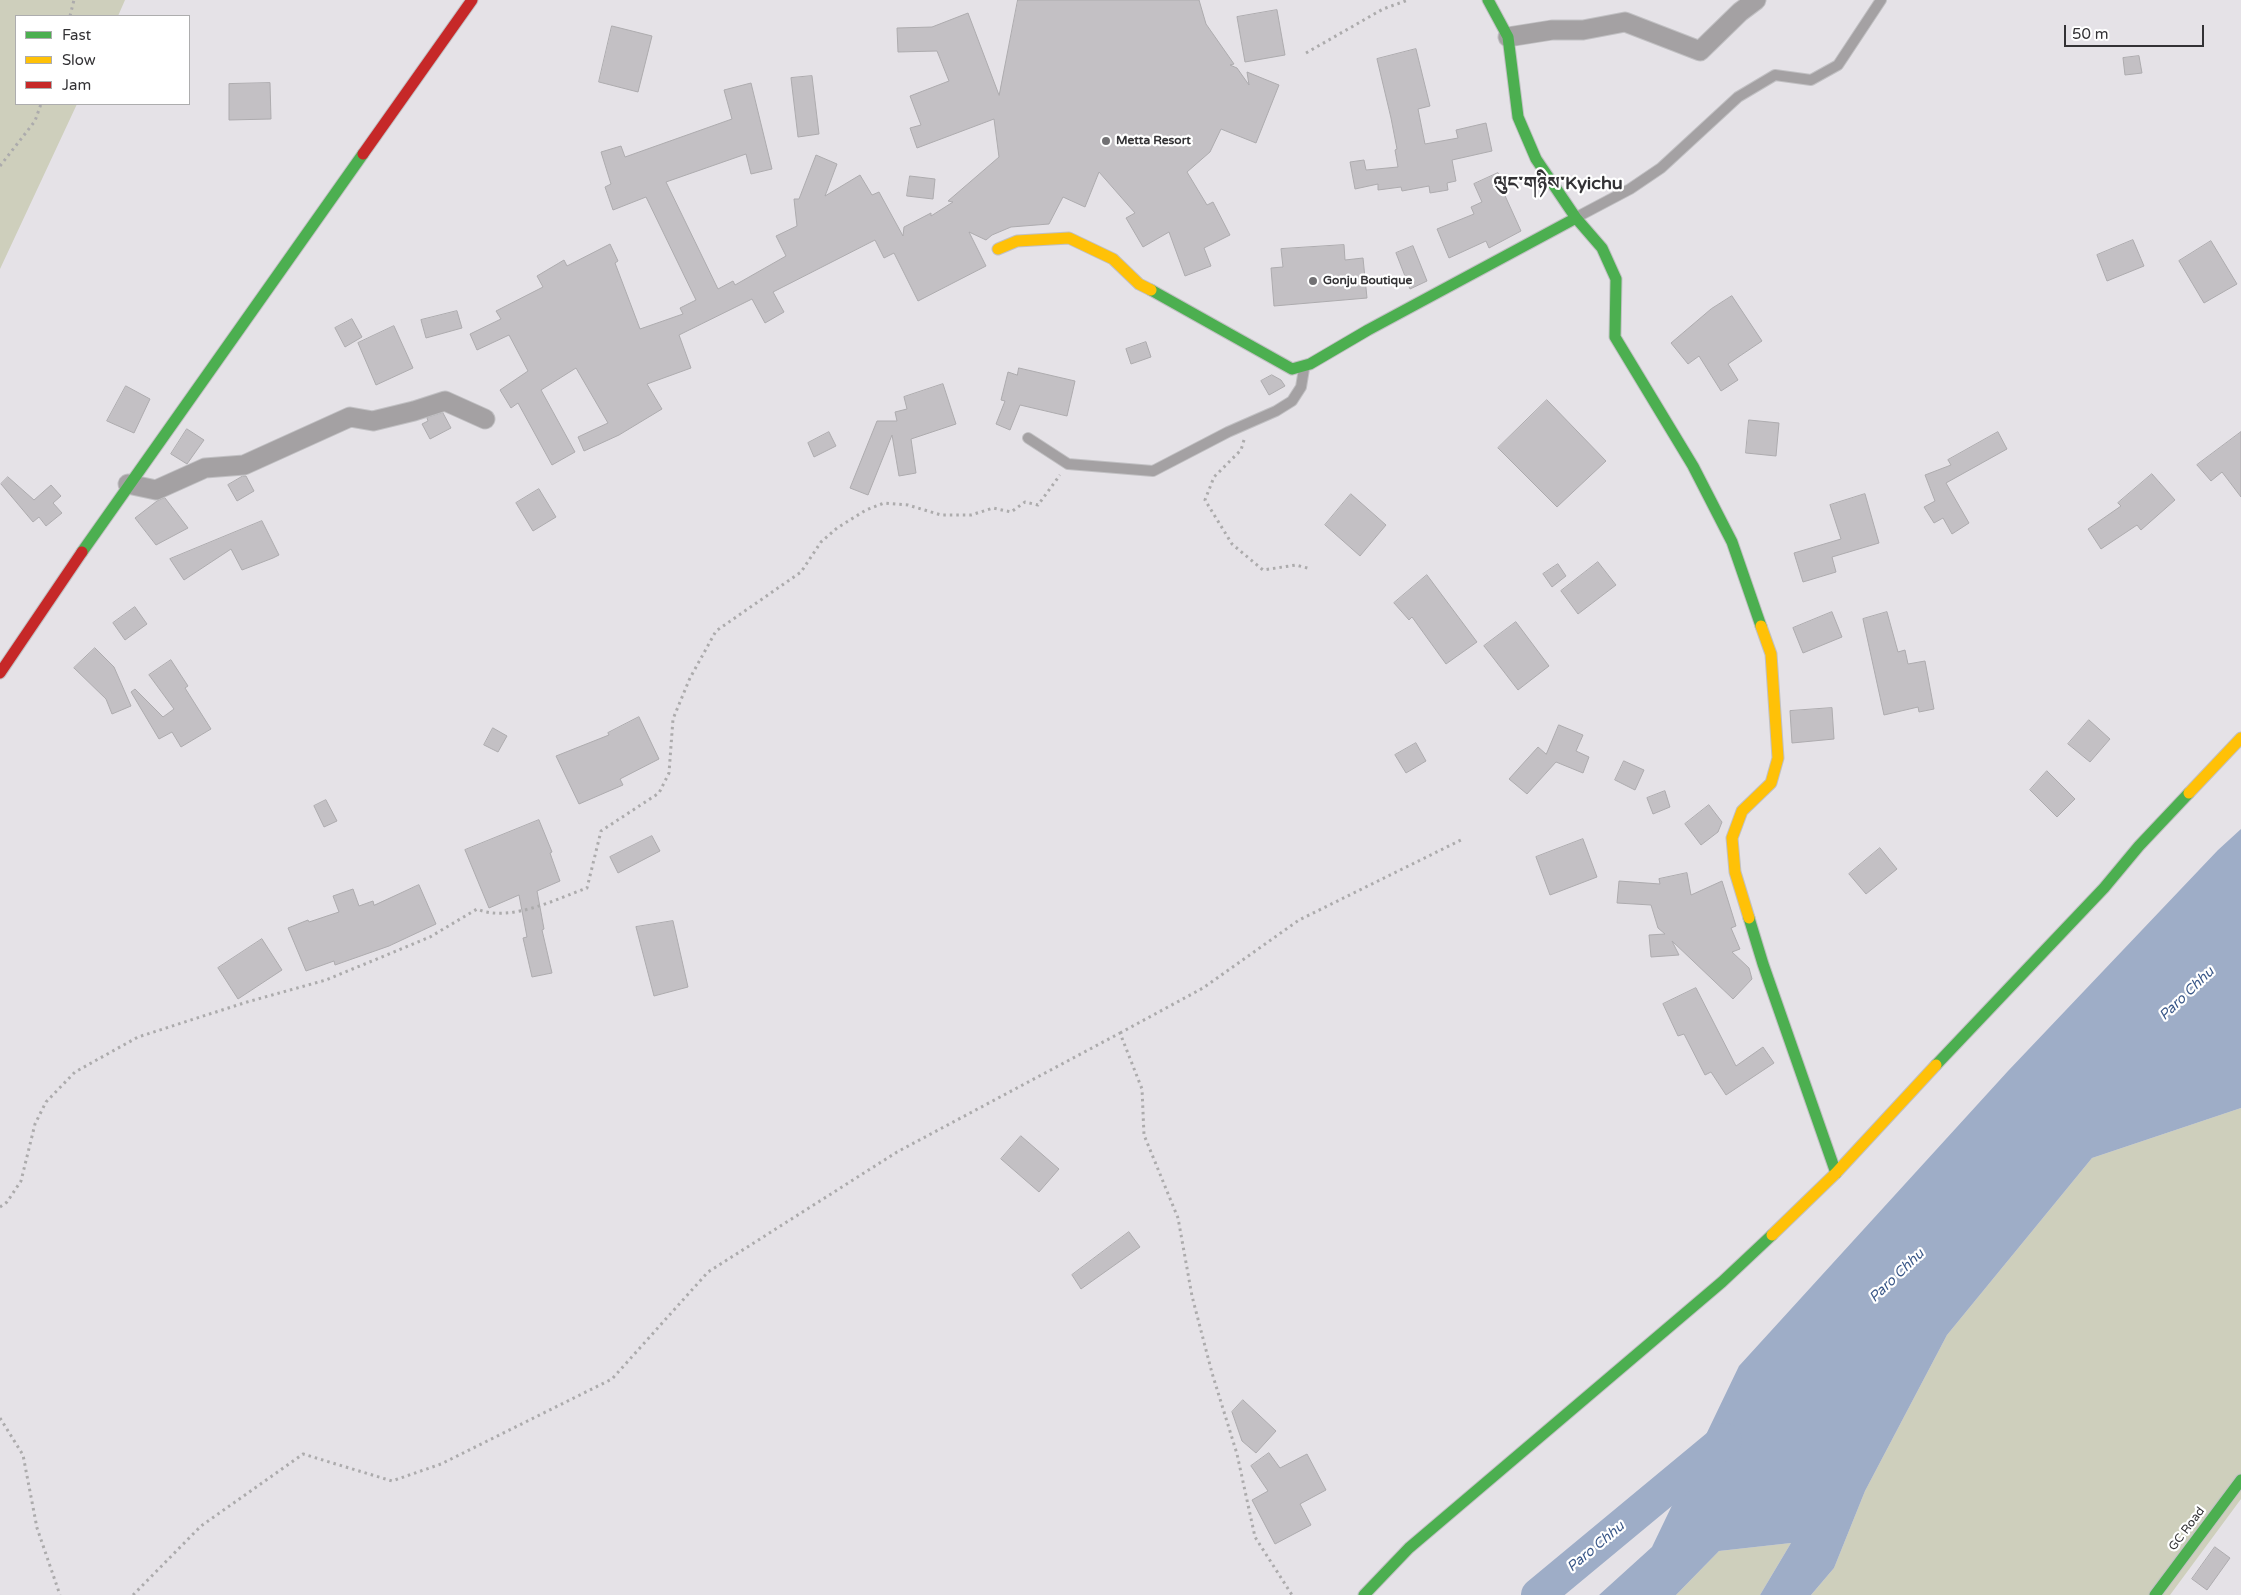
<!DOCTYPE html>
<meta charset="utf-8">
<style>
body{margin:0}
#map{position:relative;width:2241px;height:1595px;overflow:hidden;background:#e5e2e7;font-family:"Varela Round",sans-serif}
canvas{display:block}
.legend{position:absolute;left:15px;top:15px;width:175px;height:90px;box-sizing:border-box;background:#fff;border:1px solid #adadae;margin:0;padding:6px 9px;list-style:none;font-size:15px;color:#333235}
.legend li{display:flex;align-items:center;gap:10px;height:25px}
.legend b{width:25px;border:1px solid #adadae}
.scale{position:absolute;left:2064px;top:25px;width:140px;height:22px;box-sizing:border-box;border:2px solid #333235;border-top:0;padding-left:6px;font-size:15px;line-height:18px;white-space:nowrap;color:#333235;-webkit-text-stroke:4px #fff;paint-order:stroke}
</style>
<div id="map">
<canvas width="2241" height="1595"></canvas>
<ul class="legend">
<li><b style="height:6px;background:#4caf50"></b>Fast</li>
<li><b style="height:6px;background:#ffc107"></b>Slow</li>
<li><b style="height:6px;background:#c62828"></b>Jam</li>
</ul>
<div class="scale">50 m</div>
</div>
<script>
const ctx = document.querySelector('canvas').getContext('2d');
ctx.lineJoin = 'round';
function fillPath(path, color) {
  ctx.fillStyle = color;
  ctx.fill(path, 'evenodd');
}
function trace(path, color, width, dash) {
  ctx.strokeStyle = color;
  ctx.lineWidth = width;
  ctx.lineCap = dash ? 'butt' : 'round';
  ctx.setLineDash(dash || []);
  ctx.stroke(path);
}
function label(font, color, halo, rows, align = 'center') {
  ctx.font = font + ' "Varela Round","Noto Serif Tibetan",sans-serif';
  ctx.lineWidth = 4.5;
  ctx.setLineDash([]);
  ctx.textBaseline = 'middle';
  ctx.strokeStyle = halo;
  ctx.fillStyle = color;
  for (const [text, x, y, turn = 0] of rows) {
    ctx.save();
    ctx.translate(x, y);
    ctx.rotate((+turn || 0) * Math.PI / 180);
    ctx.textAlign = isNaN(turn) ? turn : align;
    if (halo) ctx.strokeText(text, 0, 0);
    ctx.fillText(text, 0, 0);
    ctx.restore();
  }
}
const green = new Path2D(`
 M0,0H125L118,16H16V104H77L0,269Z
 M2241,1108V1499L2170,1595H1811L1834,1568L1865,1491L1947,1335L2092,1158Z
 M1791,1543L1760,1595H1676L1719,1551Z`);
const water = new Path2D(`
 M2241,829V1108L2092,1158L1947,1335L1865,1491L1834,1568L1811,1595H1760L1791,1543L1719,1551L1676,1595H1599L1652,1547L1739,1366L2008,1071L2218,850Z`);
const river = new Path2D(`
 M1538,1595L1725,1440`);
const building = new Path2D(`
 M1018,0H1199L1206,24L1234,64L1230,65L1237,68L1249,85L1247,72L1279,85L1256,143L1221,129L1210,152L1187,172L1207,205L1213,202L1230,235L1204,248L1211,266L1185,276L1169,232L1143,247L1126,218L1135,213L1099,172L1085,207L1063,197L1049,224L1011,227L992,235L986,240L969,232L986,266L918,301L894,253L884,258L875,240L773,292L784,312L765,323L752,299L679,335L691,368L647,384L662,409L619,435L584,451L578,437L608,423L576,368L541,390L575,452L552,465L518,403L511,408L500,390L528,371L509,335L477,350L470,334L501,319L496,311L543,287L537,276L564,260L567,266L610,244L618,261L615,263L640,329L683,314L680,308L696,300L646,197L613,210L605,187L611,184L601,152L621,146L625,157L732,119L724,90L751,83L772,169L751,174L746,154L666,182L718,289L733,281L735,285L786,256L776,236L797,226L794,199H799L816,155L837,164L825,196L860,175L872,195L879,192L903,236L904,227L931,213V216L953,202L948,201L999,157L994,119L917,148L910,128L921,125L910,96L949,81L937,51L898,52L897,28L932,27L968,13L999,95Z
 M1277,10L1285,55L1245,62L1237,17Z
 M612,26L652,36L638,92L599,82Z
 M1416,49L1430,106L1418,109L1425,144L1458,138L1456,130L1486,123L1492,151L1452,160L1456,181L1447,183L1448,190L1430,193L1429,186L1402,191L1401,187L1378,190V184L1355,189L1350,162L1364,160L1366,170L1398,167L1395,150L1397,149L1391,118L1377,59Z
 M2139,56L2142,73L2125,75L2123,58Z
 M812,76L819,134L798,137L791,78Z
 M270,83L271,119L229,120V84Z
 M1498,173L1504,188L1502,189L1521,231L1489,248L1486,241L1449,258L1437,229L1474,214L1471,207L1482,202L1474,184Z
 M910,176L935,179L933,199L907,196Z
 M2133,240L2144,266L2107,281L2097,255Z
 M2211,241L2237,284L2204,303L2179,261Z
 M1344,245L1345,260L1363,258L1367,298L1274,306L1271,268L1283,267L1281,249Z
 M1413,246L1427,281L1410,289L1396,253Z
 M1732,296L1762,341L1728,364L1738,380L1721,391L1699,356L1688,364L1671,343L1711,309Z
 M457,311L462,328L426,338L421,320Z
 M352,319L362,337L345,347L335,328Z
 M394,326L413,368L376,385L358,343Z
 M1146,342L1151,357L1131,364L1126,349Z
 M1019,368L1075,381L1067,416L1020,405L1010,430L996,424L1005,401L1001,400L1008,372L1017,375Z
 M1272,375L1281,380L1285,386L1269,395L1261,381Z
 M943,384L956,424L911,439L916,473L899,476L892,435L868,495L850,488L877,421H897L895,412L907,409L904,397Z
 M126,386L150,399L134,433L107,421Z
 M1547,400L1606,461L1557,507L1498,448Z
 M443,413L451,428L430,439L422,424L428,421L427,418Z
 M1749,420L1779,423L1776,456L1746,453Z
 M187,429L204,440L187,464L171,454Z
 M829,432L836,446L814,457L808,443Z
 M1998,432L2007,449L1946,483L1969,523L1952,534L1943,518L1934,523L1924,507L1935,501L1925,475L1951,465L1948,460Z
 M2241,432V497L2222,472L2211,481L2197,465Z
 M2152,474L2175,500L2141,530L2137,525L2101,549L2088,529L2121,506L2118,503Z
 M243,476H246L254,491L237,501L228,485Z
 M8,477L34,500L51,485L61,496L53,503L62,513L46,526L39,517L33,522L1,484Z
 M539,489L556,517L533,531L516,503Z
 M1351,494L1386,525L1360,556L1325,525Z
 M1865,494L1879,543L1832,557L1836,572L1803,582L1794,553L1841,539L1830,505Z
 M165,498L188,528L156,545L135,518L157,501Z
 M262,521L279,555L273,558L242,570L231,549L184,580L170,559Z
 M1598,562L1616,585L1578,614L1561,591Z
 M1558,564L1566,576L1552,587L1543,574Z
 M1427,575L1477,642L1446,664L1412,617L1409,620L1394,603Z
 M135,607L147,624L125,640L113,623Z
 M1832,612L1842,637L1803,653L1793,628Z
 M1887,612L1898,652L1905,650L1908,664L1925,661L1934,709L1919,712L1918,707L1884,715L1863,619Z
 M1516,622L1549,666L1518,690L1484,646Z
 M95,648L114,667L131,706L112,714L106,699L74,668Z
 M171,660L188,686L185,688L211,729L181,747L172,732L159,739L131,692L135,689L163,717L174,709L149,675Z
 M1832,708L1834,739L1792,743L1790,711Z
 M639,717L659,759L620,779L623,785L579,804L556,756L609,735L608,733Z
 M2089,720L2110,739L2090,762L2068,744Z
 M1559,725L1583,735L1576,751L1589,757L1583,773L1556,762L1527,794L1509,779L1538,747L1546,754Z
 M493,728L507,736L498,752L484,745Z
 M1416,743L1426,761L1406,773L1395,755Z
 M1624,761L1644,770L1635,790L1615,780Z
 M2047,771L2075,799L2057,817L2030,790Z
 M1665,791L1670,807L1653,814L1647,798Z
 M326,800L337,821L324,827L314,806Z
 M1709,805L1722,822L1718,832L1701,845L1685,824Z
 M539,820L552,852L550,853L560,881L537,891L544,929L542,930L552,973L532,977L523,938L527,937L519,895L489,908L465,850Z
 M652,836L660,851L618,873L610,857Z
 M1583,839L1597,877L1550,895L1536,857Z
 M1880,848L1897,869L1866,894L1849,874Z
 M1687,873L1691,895L1722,881L1736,926L1731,928L1740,949L1732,952L1749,968L1752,979L1733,999L1672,941L1679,955L1651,957L1649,935L1665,934L1658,928L1651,905L1617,903L1619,881L1660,884L1659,879Z
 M419,885L436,924L389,946L335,965L334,961L306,971L288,928L308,920L309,922L339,912L333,896L353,889L359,906L373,901L374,905Z
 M673,921L688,987L654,996L636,927Z
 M262,939L282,970L238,999L218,968Z
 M1696,988L1736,1066L1763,1047L1774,1063L1726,1095L1711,1072L1705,1075L1684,1034L1678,1036L1663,1004Z
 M1021,1136L1059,1169L1039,1192L1001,1159Z
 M1129,1232L1140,1247L1081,1289L1072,1275Z
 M1243,1400L1276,1431L1256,1453L1242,1441L1232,1412Z
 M1269,1453L1280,1468L1307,1454L1326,1490L1300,1504L1311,1525L1275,1544L1252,1500L1268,1491L1251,1466Z
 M2215,1547L2230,1558L2207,1590L2192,1579Z`);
const path = new Path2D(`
 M70,16L74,0
 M1306,53L1383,9L1408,0
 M0,166L35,121L41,104
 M1244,440L1241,450L1214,477L1205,500L1232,544L1263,570L1296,565L1311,569
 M1120,1033L1203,988L1299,920L1463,839
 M0,1207L7,1202L21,1181L35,1124L46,1102L75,1072L138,1037L247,1002L326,980L430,937L477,909C510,923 556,899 587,888L601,831L659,793L669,773L673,719L690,678L716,631L801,572L821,542L837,528L866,510L884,503L908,505L941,515H971L993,508L1011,512L1025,502L1038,505L1060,475
 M0,1418L23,1455L37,1528L60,1595
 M133,1595L201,1526L303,1454L392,1481L441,1464L612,1379L708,1272L897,1152L1120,1033L1142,1089L1144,1135L1178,1218L1192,1296L1212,1373L1237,1454L1255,1537L1292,1595`);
const lane = new Path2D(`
 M1577,217L1630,189L1661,168L1738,97L1775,75L1811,80L1838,65L1881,0
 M1028,438L1068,464L1153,471L1228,432L1276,411L1292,401L1301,387L1304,369`);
const street = new Path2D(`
 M1508,37L1552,30H1583L1625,22L1700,51L1740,12L1756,0
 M128,484L156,490L205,468L244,465L350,417L373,421L414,411L445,401L485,419`);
const fast = new Path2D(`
 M1488,0L1508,37L1518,117L1536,159L1576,218L1602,248L1616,279L1615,337L1693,466L1732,542L1761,626
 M1151,290L1292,369L1310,364L1368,330L1576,218
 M82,552L363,154
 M1749,918L1763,964L1836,1173
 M1936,1065L2104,888L2139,846L2189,793
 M1364,1595L1409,1548L1722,1282L1772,1235
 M2155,1595L2241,1480`);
const slow = new Path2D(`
 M998,249L1017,241L1069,238L1113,259L1139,284L1151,290
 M2189,793L2241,738
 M1749,918L1735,872L1732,838L1742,811L1771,783L1778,758L1771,654L1761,626
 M1772,1235L1836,1173L1936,1065`);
const jam = new Path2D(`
 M363,154L472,0
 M0,673L82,552`);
const markers = [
 [1106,141,5,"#717073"],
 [1313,281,5,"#717073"]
];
const poiNames = [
 ["Metta Resort",1116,141],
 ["Gonju Boutique",1323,281]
];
const streetNames = [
 ["GC Road",2187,1529,-53]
];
const waterNames = [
 ["Paro Chhu",2187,994,-44],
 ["Paro Chhu",1897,1276,-44],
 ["Paro Chhu",1596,1547,-40]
];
const districtNames = [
 ["ལུང་གཉིས་Kyichu",1558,184]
];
fillPath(green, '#cecfbc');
fillPath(water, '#9eadc7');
trace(river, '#9eadc7', 34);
fillPath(building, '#c3c0c4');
trace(building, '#adabae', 1);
trace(lane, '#c1c0c3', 12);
trace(street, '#c1c0c3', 21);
trace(fast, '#c1c0c3', 13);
trace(slow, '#c1c0c3', 13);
trace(jam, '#c1c0c3', 13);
trace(path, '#acabac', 3, [2.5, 4]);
trace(lane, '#a4a1a3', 10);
trace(street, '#a4a1a3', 19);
trace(fast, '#4caf50', 11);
trace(slow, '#ffc107', 11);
trace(jam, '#c62828', 11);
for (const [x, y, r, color] of markers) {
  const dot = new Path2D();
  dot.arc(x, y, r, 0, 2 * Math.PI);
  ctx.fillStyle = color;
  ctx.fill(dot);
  trace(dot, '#fff', 2);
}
label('bold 12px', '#333235', '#fff', poiNames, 'left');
label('12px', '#333235', '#fff', streetNames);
label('italic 14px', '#385687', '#fff', waterNames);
label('bold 18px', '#333235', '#fff', districtNames);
</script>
